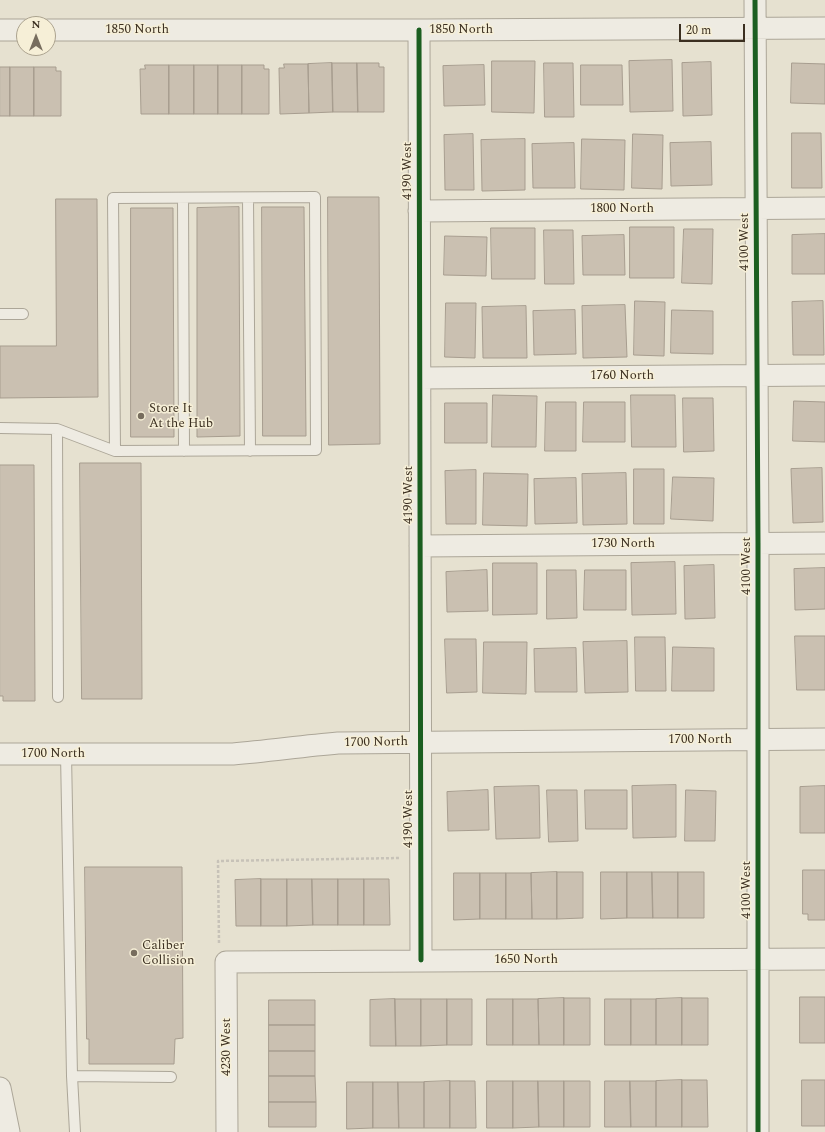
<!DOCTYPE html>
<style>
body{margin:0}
#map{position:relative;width:825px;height:1132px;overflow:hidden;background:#e6e1d0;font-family:Spectral,serif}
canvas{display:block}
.north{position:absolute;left:16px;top:16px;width:40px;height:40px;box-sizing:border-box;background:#f6efd7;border:1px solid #aba28e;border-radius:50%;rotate:0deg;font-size:11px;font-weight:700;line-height:16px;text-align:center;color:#3b2f20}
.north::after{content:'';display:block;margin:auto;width:14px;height:18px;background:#776d5e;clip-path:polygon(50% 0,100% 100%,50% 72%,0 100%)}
.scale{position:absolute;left:679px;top:24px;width:66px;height:18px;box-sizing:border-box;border:2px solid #3b2f20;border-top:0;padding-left:5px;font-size:12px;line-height:14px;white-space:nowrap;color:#3b2f20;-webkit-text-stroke:3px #f6efd7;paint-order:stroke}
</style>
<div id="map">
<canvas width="825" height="1132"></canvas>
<div class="north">N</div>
<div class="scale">20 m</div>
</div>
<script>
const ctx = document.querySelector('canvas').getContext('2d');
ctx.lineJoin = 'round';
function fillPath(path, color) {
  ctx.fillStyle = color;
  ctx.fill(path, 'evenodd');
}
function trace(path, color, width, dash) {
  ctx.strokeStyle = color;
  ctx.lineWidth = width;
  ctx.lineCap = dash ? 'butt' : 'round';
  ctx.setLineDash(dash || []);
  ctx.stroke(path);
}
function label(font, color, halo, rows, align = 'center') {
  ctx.font = font + ' Spectral,serif';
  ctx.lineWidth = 3;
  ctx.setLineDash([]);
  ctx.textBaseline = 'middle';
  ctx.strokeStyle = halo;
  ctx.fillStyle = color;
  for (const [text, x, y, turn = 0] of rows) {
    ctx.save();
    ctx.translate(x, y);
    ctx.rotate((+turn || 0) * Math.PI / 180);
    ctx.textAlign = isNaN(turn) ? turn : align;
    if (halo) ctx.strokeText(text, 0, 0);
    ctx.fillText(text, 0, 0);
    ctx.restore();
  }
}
const building = new Path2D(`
 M672,60L673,111L630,112L629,61Z
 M492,61H535L534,113L492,112Z
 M711,62L712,115L683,116L682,63Z
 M332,63H357L358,112H333Z
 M332,63L333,112L309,113L308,64Z
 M357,63H379V67H384V112H358Z
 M544,63H573L574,117H545Z
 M792,63L825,64V104L791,103Z
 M284,64H308L309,113L280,114L279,68H284Z
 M145,65H169V114H141L140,69H145Z
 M169,65H194V114H169Z
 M194,65H218V114H194Z
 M218,65H242V114H218Z
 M242,65H264V69H269V114H242Z
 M484,65L485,105L444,106L443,66Z
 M581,65H622L623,105H581Z
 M0,67H10V116H0Z
 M10,67H34V116H10Z
 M34,67H56V71H61V116H34Z
 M792,133H821L822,188H792Z
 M473,134L474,190H445L444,135Z
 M633,134L663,135L662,189L632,188Z
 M525,139V190L482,191L481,140Z
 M582,139L625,140L624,190L581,189Z
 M711,142L712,185L671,186L670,143Z
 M574,143L575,188H533L532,144Z
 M328,197H379L380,444L329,445Z
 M56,199H97L98,397L0,398V346H56Z
 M239,207L240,436L197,437V208Z
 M262,207H304L306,436H263Z
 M131,208H173L174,437H131Z
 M630,227H674V278H630Z
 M491,228H535V279H492Z
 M684,229H713L712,284L682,283Z
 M544,230H573L574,284H545Z
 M825,234V274H792V235Z
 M624,235L625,275H583L582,236Z
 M445,236L487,237L486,276L444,275Z
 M635,301L665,302L664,356L634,355Z
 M823,301L824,355H793L792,302Z
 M446,303H476L475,358L445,357Z
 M625,305L627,357L583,358L582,306Z
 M526,306L527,358H483L482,307Z
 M575,310L576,354L534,355L533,311Z
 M672,310L713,311V354L671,353Z
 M493,395L537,396L536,447H492Z
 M631,395H675L676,447H632Z
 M683,398H713L714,451L684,452Z
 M794,401L825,402V442L793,441Z
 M546,402H576V451H545Z
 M584,402H625V442H583Z
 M445,403H487V443H445Z
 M80,463H141L142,699H82Z
 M0,465H34L35,701H3V696H0Z
 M822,468L823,522L793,523L791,469Z
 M634,469H664V524H634Z
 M476,470V524H446L445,471Z
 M484,473L528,474L527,526L483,525Z
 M626,473L627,524L583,525L582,474Z
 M673,477L714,478L713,521L671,519Z
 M576,478L577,523L535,524L534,479Z
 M675,562L676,614L632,615L631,563Z
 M493,563H537V614L493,615Z
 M714,565L715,618L685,619L684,566Z
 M825,568V609L795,610L794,569Z
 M487,570L488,611L447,612L446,572Z
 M547,570H576L577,618L547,619Z
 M585,570H626V610H584Z
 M795,636H825V690H797Z
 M635,637H665L666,691H636Z
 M445,639H476L477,692L447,693Z
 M627,641L628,692L585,693L583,642Z
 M484,642H527L526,694L483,693Z
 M673,647L714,648V691H672Z
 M576,648L577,692H535L534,649Z
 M676,785V837L633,838L632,786Z
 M539,786L540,838L496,839L494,787Z
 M825,786V833H800V787Z
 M488,790L489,830L448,831L447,792Z
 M547,790H577L578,841L549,842Z
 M585,790H627V829H586Z
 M686,790L716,791L715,841H685Z
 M85,867H182L183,1038L175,1039L174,1064H89V1039H87Z
 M803,870H825V920H808V914H803Z
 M557,872V919H532L531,873Z
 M557,872H583V918L557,919Z
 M601,872H627V918L601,919Z
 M627,872H652L653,918H627Z
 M652,872H678V918H653Z
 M678,872H704V918H678Z
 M454,873H480V919L454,920Z
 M480,873H506V919H480Z
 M506,873H531L532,919H506Z
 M261,879V926H236L235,880Z
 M261,879H287V926H261Z
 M287,879H312L313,925L287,926Z
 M312,879H338V925H313Z
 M338,879H364V925H338Z
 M364,879H389L390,925H364Z
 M800,997H825V1043H800Z
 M564,998V1045H539L538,999Z
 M564,998H590V1045H564Z
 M682,998V1045H656V999Z
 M682,998H708V1045H682Z
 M395,999H421V1046H396Z
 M395,999L396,1046H370V1000Z
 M421,999H447V1045L421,1046Z
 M447,999H472V1045H447Z
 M487,999H513V1045H487Z
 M513,999H538L539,1045H513Z
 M605,999H631V1045H605Z
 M631,999H656V1045H631Z
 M269,1000H315V1025H269Z
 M269,1025H315V1051H269Z
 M269,1051H315V1076H269Z
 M269,1076H315L316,1102H269Z
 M682,1080V1127H656V1081Z
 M682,1080H707L708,1127H682Z
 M802,1080H825V1126H802Z
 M450,1081V1128H424V1082Z
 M450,1081H475L476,1128H450Z
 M487,1081H513V1128H487Z
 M513,1081H538L539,1127L513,1128Z
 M538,1081H564V1127H539Z
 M564,1081H590V1127H564Z
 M605,1081H630L631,1127H605Z
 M630,1081H656V1127H631Z
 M347,1082H373V1128L347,1129Z
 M373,1082H398L399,1128H373Z
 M398,1082H424V1128H399Z
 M269,1102H316V1127H269Z`);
const path = new Path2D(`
 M219,943L218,861L399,858`);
const lane = new Path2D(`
 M183,198L184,451
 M248,198L250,451
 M0,314H23
 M0,428L57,429L115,451L316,450L315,197L113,198L115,451
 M57,429L58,697
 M66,754L72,1076L75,1132
 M72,1076L171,1077`);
const street = new Path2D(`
 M755,0L758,543V1132
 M0,30H24
 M48,30H427L825,28
 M419,30L421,960
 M419,211L825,208
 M420,378L825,375
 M420,546L825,543
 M0,754H233C268,751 303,746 338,743L825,739
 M0,1088L9,1132
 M227,1132L226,962L825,959`);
const cycleway = new Path2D(`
 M755,0L758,543V1132
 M419,30L421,960`);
const markers = [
 [141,416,4,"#776d5e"],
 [134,953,4,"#776d5e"]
];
const streetNames = [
 ["1850 North",137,30],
 ["1850 North",461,30],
 ["4190 West",408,171,-90],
 ["1800 North",622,209],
 ["4100 West",745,242,-90],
 ["1760 North",622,376],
 ["4190 West",409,495,-90],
 ["1730 North",623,544],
 ["4100 West",747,566,-90],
 ["1700 North",700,740],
 ["1700 North",376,743,-1],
 ["1700 North",53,754],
 ["4190 West",409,819,-90],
 ["4100 West",747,890,-90],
 ["1650 North",526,960],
 ["4230 West",227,1047,-90]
];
const poiNames = [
 ["Store It",149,409],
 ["At the Hub",149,424],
 ["Caliber",142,946],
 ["Collision",142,961]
];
fillPath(building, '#cac0b1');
trace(building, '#a79d8f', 1);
trace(lane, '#aca698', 12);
trace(street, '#aca698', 23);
trace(path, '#c7c2b8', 2.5, [3, 2]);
trace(lane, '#eeebe2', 10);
trace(street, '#eeebe2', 21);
trace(cycleway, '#1b5e20', 5);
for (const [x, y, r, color] of markers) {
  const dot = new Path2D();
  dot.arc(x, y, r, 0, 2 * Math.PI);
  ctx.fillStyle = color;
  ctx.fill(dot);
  trace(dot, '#f6efd7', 1.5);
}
label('13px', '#3b2f20', '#f6efd7', streetNames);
label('13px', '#3b2f20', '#f6efd7', poiNames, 'left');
</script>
